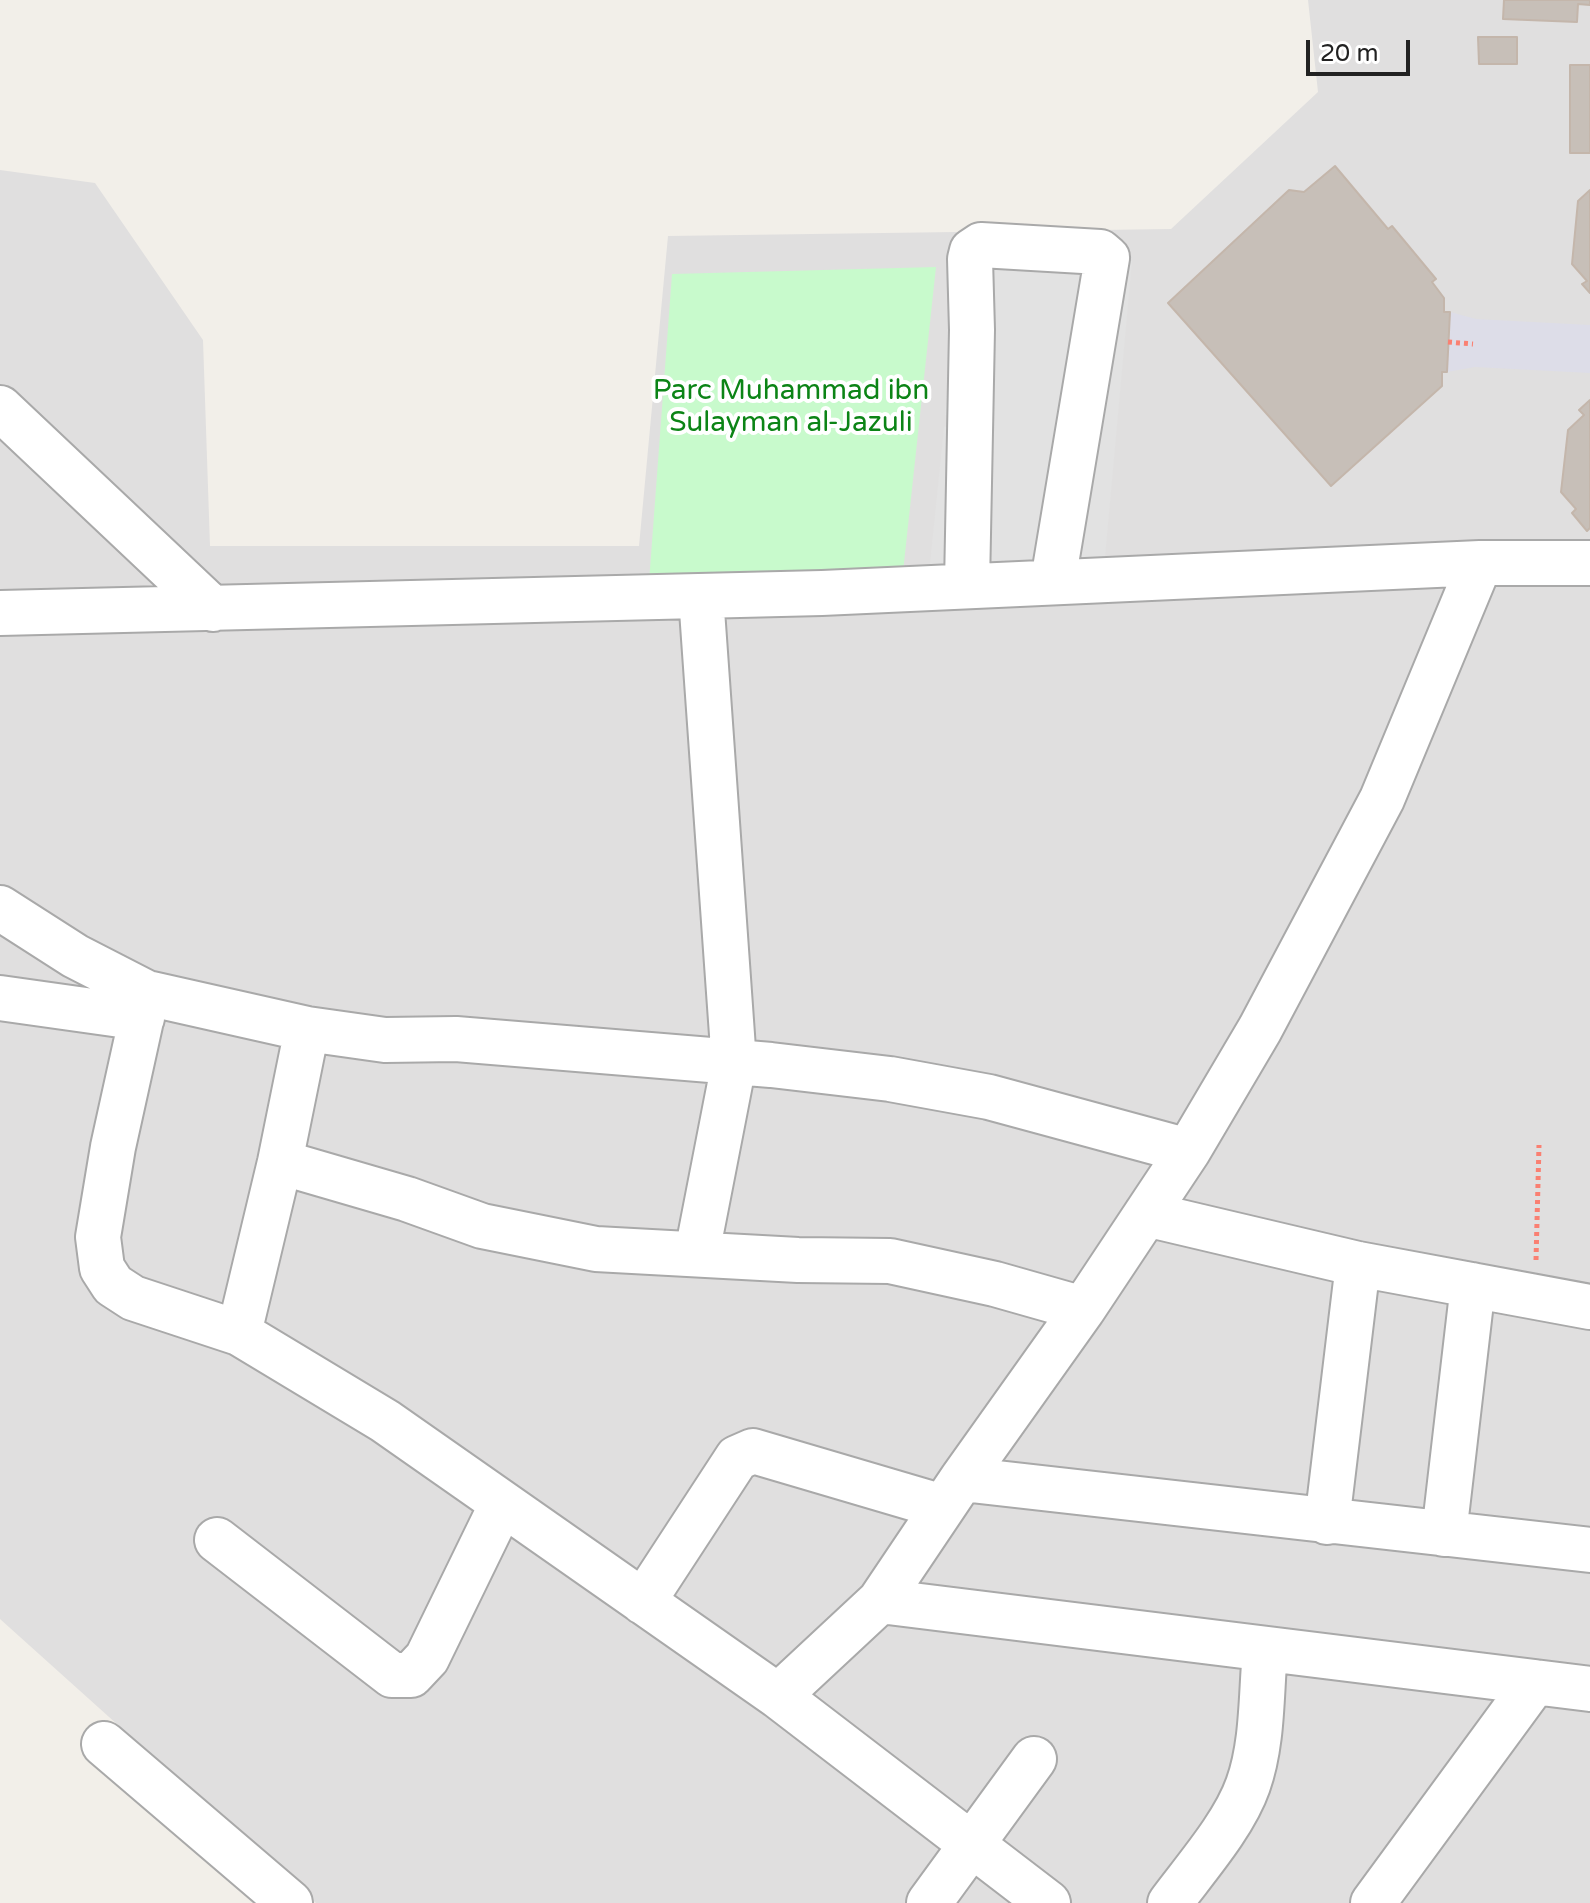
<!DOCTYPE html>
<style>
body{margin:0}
#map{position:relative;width:1590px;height:1903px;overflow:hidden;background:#f2efe9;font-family:"Varela Round",sans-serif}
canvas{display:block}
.scale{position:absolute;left:1306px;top:40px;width:104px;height:36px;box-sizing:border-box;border:4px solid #222;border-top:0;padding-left:10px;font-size:24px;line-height:28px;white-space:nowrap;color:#222;-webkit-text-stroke:6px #fff;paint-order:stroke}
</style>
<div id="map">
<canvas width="1590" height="1903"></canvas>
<div class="scale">20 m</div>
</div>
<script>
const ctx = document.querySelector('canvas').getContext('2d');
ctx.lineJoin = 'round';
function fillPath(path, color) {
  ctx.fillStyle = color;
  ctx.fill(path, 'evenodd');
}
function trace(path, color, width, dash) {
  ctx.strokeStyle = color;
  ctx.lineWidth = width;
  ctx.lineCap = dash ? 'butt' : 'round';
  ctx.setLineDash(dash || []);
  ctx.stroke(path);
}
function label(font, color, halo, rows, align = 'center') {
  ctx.font = font + ' "Varela Round",sans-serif';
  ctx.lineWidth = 8;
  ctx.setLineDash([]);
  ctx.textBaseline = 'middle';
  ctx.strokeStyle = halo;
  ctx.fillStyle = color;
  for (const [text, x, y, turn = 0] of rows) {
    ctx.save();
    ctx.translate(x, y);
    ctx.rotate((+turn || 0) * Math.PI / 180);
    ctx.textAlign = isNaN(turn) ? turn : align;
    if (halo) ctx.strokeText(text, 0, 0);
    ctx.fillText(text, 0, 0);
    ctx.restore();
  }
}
const residential = new Path2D(`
 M1308,0H1590V1903H316L0,1619V170L95,183L203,340L210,546H639L668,236L1171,229L1318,92Z`);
const park = new Path2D(`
 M936,267L903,572L649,582L672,274Z`);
const parking = new Path2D(`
 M1132,261L1104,569L929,573L944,427L952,426V415H945L958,267Z`);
const plaza = new Path2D(`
 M1450,312L1476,319L1590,325V373L1475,367L1447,372Z`);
const building = new Path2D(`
 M1504,0H1590V5L1578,4L1577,22L1503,19Z
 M1478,37H1517V64H1479Z
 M1570,65H1590V153H1570Z
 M1335,166L1388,229L1392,226L1436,279L1432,282L1444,298V312H1450L1447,372H1442V386L1331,486L1168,303L1289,190L1304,192Z
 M1590,190V293L1582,284L1587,281L1572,264L1578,201Z
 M1590,400V528L1587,531L1572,513L1576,509L1561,492L1568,430L1584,415L1579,410Z`);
const path = new Path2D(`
 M1448,342L1473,344
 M1536,1260L1539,1145`);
const minor = new Path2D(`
 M0,408L213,609
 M967,585L972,330L970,259L972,251L981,245L1100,252L1107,258L1053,581
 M0,613L822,593L1480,563H1590
 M0,908L75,956L147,993L307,1029L385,1040L456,1039L771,1065L890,1079L989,1097L1188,1151
 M147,993L113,1147L98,1237L102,1268L113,1285L133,1298L239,1333L385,1421L778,1696L1048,1903
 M0,998L142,1018
 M280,1162L407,1199L482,1226L596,1249L798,1260L890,1261L995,1284L1083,1309
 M1146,1214L1358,1264L1590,1307
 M697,1253L734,1063L701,596
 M239,1333L280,1162L307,1029
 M962,1479L1590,1550
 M1327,1522L1358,1264
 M1444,1534L1473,1285
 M217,1540L392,1675H411L427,1658L502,1504
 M880,1601L1590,1689
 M643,1602L737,1458L753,1451L943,1507
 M778,1696L880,1601L962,1479L1083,1309L1188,1151L1260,1029L1382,799L1480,563
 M104,1744L290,1903
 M929,1903L1034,1759
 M1170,1903C1196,1868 1234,1825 1248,1785C1263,1743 1261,1694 1265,1651
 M1373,1903L1535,1682`);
const parkNames = [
 ["Parc Muhammad ibn",791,392],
 ["Sulayman al-Jazuli",791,424]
];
fillPath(residential, '#e0dfdf');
fillPath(park, '#c8facc');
fillPath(parking, '#e2e2e2');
fillPath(plaza, '#dddde8');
fillPath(building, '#c7bfb8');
trace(building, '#c4b6ab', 2);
trace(minor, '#a9a9a9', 48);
trace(path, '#fa8072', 5, [4, 4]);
trace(minor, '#fff', 44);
label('28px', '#0c8416', '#fff', parkNames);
</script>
